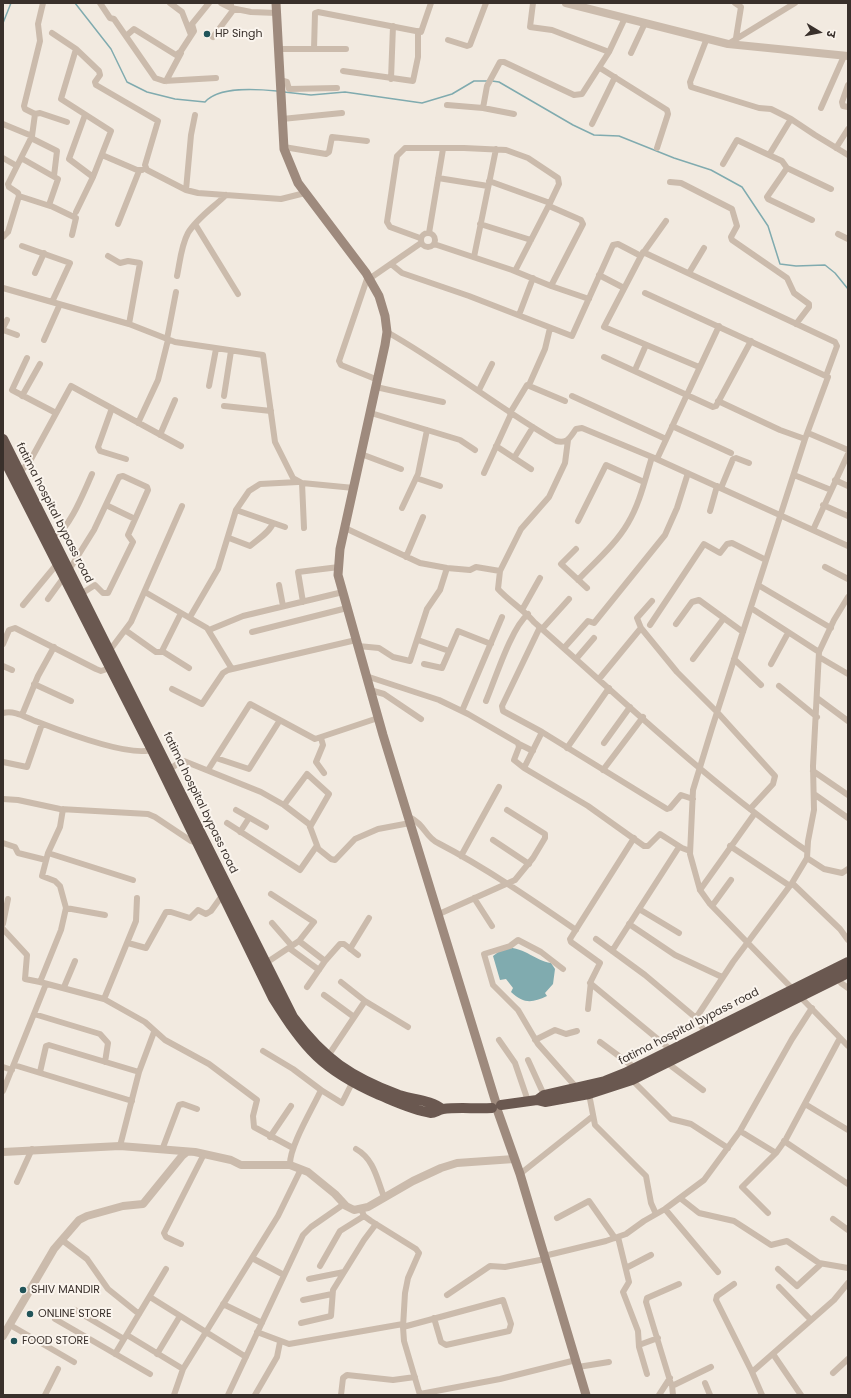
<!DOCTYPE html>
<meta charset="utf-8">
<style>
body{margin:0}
#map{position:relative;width:851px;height:1398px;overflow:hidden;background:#f2eae0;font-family:Poppins,"Noto Sans Devanagari",sans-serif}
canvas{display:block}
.frame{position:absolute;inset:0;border:4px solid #39302b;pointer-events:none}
.north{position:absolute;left:799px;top:12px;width:40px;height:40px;-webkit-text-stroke:3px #faf4ed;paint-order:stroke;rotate:100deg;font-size:11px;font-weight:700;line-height:16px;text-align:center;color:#39302b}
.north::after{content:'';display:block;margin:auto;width:14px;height:18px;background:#39302b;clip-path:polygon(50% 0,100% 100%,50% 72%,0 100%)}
</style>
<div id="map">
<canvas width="851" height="1398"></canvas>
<div class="frame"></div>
<div class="north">उ</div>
</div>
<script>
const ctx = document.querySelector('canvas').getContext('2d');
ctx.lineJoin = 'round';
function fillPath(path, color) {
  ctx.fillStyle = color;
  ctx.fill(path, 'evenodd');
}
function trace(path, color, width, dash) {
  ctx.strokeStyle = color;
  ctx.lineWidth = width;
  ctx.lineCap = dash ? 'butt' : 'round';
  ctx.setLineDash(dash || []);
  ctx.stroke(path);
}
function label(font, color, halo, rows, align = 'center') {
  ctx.font = font + ' Poppins,sans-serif';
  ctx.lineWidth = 4;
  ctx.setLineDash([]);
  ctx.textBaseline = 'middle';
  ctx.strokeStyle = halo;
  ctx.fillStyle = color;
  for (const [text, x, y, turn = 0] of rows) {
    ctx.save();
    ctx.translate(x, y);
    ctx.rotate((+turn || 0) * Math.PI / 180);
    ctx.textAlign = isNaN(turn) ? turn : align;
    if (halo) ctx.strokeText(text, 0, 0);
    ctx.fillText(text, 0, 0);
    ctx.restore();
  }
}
const water = new Path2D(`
 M505,947C527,948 535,961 551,963L555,969L553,984L545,993L547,996C532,1003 524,1004 511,992L513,988L506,979L500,980L493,956Z`);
const stream = new Path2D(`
 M75,3L111,49L127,82L147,92L175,99L205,102C219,86 257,89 277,91
 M3,23L11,3
 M492,81L499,82L573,125L594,135L619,136L674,158L711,170L742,187L768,226L780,264L796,266L825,265L835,273L848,289
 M284,92L311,95L345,92L422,103L452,94L474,81H488`);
const minor = new Path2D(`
 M100,3L110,18L114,19L155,78L164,81L216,78
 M170,3L182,12L191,35
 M221,3L231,8
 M231,3V8L251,12L277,13
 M533,3L530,27L552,30L609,52
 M735,3L741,7L736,38
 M52,33L76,49L99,71L100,75L95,82L96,85L158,121L145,165L147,170L186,190L198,193L281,199L305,193
 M126,36L134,29L176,55L181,51L194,31L192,24L209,3
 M213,37L234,9
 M707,38L690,82L691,87L759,108L771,109L791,119L815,135L848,155
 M448,40L467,46L470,45L486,3
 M728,44L795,3
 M278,49H346
 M314,49L315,13L318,12L421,32L431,3
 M631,53L645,23
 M600,68L667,110L668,114L657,148
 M343,71L413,81L418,57V31
 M391,79L393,26
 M280,80L287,82L289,89L337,88
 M166,81L181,53
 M848,85L842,102L843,106L848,107
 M447,105L483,108L514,114
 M483,108L487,86L500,62H504L574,95L582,94L609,52L625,18
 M821,108L844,56
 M35,114L40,113L67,122
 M85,115L69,159L93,177
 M282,119L342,113
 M3,124L32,136
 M592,124L615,77
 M31,138L57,151L54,176
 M284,147L326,154L329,152L332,137L367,141
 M836,148L848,129
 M102,155L137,170H142
 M769,155L782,161L787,168L767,197L768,199L812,220
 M3,158L17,166
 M21,158L58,179L49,205L76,218L72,235
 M723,164L737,140L769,155L791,119
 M787,168L831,189
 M438,178L488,186
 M489,181L550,203L515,271
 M670,182L681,183L732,209L737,226L731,237L732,240L787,278L794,293L809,304V307L796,324
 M186,190L191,135L195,115
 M19,196L50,206
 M76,212L93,177L111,131L61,99L76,49
 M118,224L139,171
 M195,224L238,294
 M480,224L531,240
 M421 240a7 7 0 1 1 14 0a7 7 0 1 1-14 0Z
 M429,233L443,149
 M838,234L848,239
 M3,237L8,232L19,196L18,193L9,187L8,184L32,136L35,114L25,109L24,106L40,41L38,24L43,3
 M420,238L390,227L387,222L397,156L405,148H464L506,150L528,158L558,178L559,184L550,203
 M434,244L512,270L551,286L583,224L581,220L549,206
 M22,246L70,263L52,302
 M643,252L835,342L837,346L826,376
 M108,256L120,263L128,261L140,263L129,324
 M641,256L604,327L699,367
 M474,257L496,149
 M391,264L402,273L469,296L572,336L613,245L618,244L641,256L666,221
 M35,273L44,253
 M689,273L704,248
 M599,275L624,288
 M177,276C180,262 181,246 188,233C197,218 214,207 226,195
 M368,276L339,361L341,365L378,380
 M369,279L421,243
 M551,286L589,299
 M3,288L129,324L175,342L263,355L275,442L293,478L302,483L354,488
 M645,293L828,377L805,439L712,728L693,790L690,854L700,890L710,904L848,1046
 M519,315L533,278
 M3,328L7,320
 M3,330L17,335
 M387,332C446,365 498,408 556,441C568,444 570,437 576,429L582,428L652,457L848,546
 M167,339L176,292
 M44,340L60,304
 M604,357L713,407L716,406L751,341
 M27,358L12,390L56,413
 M635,370L646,345
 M529,385L545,349L550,328
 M209,386L216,349
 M376,387L443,402
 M479,390L492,364
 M22,396L40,364
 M224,396L231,351
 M572,396L666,439
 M718,401L780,430L805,439
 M224,406L271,411
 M112,408L98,447L100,451L126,459
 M371,413L460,440L475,450
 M510,413L527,385L565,401
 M138,423L158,380L168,340
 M672,426L731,453
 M808,433L848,450
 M160,435L175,400
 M496,446L531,469
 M361,454L401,469
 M514,458L533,427
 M657,459L719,326
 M20,472L30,461L71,386L181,446
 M484,473L511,414
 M794,475L831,490
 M416,478L440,486
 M835,480L848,486
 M302,483L304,528
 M721,488L733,459L736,458L749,463
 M106,505L135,519
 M823,505L848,516
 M402,508L418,474L427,430
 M236,510L285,527
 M710,511L717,486
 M578,521L606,465L644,482
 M345,528L420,563L447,568L470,570L476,567L500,571L521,529L549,497L565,463L568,440
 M813,530L848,454
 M229,538L250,546C258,539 270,532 273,523
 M54,539C72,523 82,496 92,474
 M576,549L561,564L587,588
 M406,557L423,517
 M825,567L848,579
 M69,570L94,530L119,477L123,476L147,487L148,490L128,535L133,542L108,593H103L95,585L81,594
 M500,571L498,589C510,602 524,610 534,622C623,700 710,784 807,851
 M578,580C595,562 616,544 628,523C640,503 645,479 652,457
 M279,585L283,606
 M758,585L831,628
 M145,592L207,628L232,669
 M48,599L64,577
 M303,602L298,572L339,567
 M23,605L57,564
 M751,608L819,652
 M522,610L540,578
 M181,613L162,651L189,668
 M190,617L218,569L236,510L249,491L260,484L298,482
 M676,624L692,602L699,600L743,632
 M650,625L704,544L720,553L727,544L732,543L766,560
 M540,627L502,706L503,711L542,732L667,809L670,808L681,795L693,799
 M641,628L677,672L717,712L775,776L773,784L750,809
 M542,629L569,599
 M125,630L156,652H162
 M209,630L243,616L343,592
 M252,632L347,608
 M418,640L449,651
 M3,644L9,630L15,628L96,669L101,671L110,668
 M358,646L379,648L393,657L410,661L427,609L440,590L447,568
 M564,648L588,621L594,623L665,535L677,508L688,473
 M110,650L131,622L182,506
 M819,657L848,674
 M576,659L594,638
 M693,659L724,618
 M734,659L761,685
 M424,664L442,668L458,631L491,644
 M771,664L788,633
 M3,666L12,670
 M366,676L439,700L468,714L518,743L519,747L514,760L524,768
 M599,679L641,628L637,618L652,601
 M34,684L71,701
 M779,686L817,717
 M172,689L202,704L223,673L228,670L356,640
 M370,690L384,694L421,719
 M817,698L848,721
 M486,701C495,680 511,628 528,614
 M462,711L502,617
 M3,713C16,710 26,718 38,722C61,731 133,759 154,749
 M22,715L38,676L54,647
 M542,732L524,768L588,806L644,846H648L660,834L682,848L690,851
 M321,738L323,745L316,762L324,773
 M604,743L630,707
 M519,744L533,751
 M567,748L609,688
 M216,758L249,769L280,720
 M3,762L27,767L42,724
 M170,769L180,762L184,761L261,792L284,805L309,824L318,848
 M208,770L250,704L315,739L378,718
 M603,770L643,717
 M813,771L848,795
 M814,794L848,818
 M3,799L18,800L60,809L148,814L155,817L191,841L197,843
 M284,805L307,774L329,794L310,827
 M63,809L60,827L48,853L133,880
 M236,810L266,827
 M409,817C425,824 425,837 438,843C486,868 531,899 576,930
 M227,823L300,870L316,847L331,859L335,860L355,839L378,829L410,823
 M240,832L249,818
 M493,840L529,864
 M3,843L15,847L18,853L46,860
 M730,846L790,886
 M48,853L42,876L55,881L60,886L66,908L61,930L40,982L104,999L145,1022L165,1040L209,1064L257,1100L253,1116L254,1127L293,1148
 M461,856L499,787
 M807,858L824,869L842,873L848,869
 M792,883L807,858L808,841L814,810L813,766L819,652L834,620L848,597
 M700,890L755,813
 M474,898L492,926
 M712,906L731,880
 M66,908L105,915
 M639,909L679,933
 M439,914L515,880L533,858L545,838V834L507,810
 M272,923L292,946
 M3,924L8,899
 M629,924L675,955L722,977
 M3,929L27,955L25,979L40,982
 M596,939L645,975L696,1018
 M299,941L325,961
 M128,943L146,948L166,912H171L190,918L198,910L206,914L211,911L224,893
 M289,948L319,970
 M350,949L369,918
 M612,951L679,847
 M266,963L299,941L314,922L271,894
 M563,969L541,952L518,940L510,946L484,954L493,985L518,1010L538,1044L576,1087
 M837,978L841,983L848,988
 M341,982L365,1001L408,1027
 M590,983L671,1050
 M64,987L75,961
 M307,987L325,961L340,944H344L358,955
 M324,995L354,1017
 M104,999L136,921L137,898
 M588,1009L591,981L600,963L571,942L570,939L634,838
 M34,1014L100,1034L108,1043L105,1062
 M705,1032L696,1018L733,962L792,883L840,929L848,940
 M499,1040L515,1063L528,1101
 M535,1040L555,1030L566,1034L577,1031
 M600,1042L635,1068
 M263,1051L293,1069L321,1090
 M328,1056L365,1001
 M528,1060L544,1095
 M666,1062L703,1090
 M14,1065L132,1101
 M3,1067L12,1070
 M40,1072L46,1046L49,1045L139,1072
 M632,1080L671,1119L691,1124L728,1148
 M3,1091L46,984
 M589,1094L595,1125L646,1176L651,1203L656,1214
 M805,1104L848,1130
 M740,1131L776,1153
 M270,1137L291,1106
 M784,1141L848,1184
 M120,1146L139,1072L154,1032
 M356,1149C374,1159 377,1179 384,1197
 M162,1150L179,1105L183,1104L197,1109
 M290,1165C289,1147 313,1108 321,1090L342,1103L352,1083
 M520,1174L593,1116
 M17,1182L32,1149
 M680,1198L699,1213L734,1221L771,1245L787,1241L819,1263L848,1268
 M361,1209L364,1216L371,1221L416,1249L419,1253L408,1278L405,1293L403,1327L404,1341L420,1395
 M665,1209L718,1272
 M768,1213L742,1187L776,1153L786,1139L840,1038
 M557,1218L589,1201L615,1238
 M833,1219L848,1230
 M618,1237L629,1282L623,1292L638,1331L639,1347L647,1374
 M62,1240L87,1259L108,1289L139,1314
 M181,1244L166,1237L164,1233L204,1154
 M544,1256L606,1241L626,1234L644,1221L665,1209L704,1180L740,1131L792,1039L812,1008
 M252,1258L284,1275
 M320,1266L340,1231L364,1216
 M626,1268L651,1255
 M778,1269L797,1286L821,1264
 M309,1279L344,1272
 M679,1284L647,1298L646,1302L671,1384L674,1385L711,1367
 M734,1284L717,1296L716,1300L752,1372L762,1395
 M779,1287L811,1320
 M447,1295L490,1266L505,1267L545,1259
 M150,1297L246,1357
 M303,1300L332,1294
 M223,1304L262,1323
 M75,1310L124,1339
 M55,1319L150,1374
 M301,1323L331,1316L333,1290L364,1240L376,1224
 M10,1325L74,1362
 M403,1327L503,1300L511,1324L509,1331L446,1345L441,1342L434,1318
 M257,1332L289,1344L403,1324
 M127,1335L183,1369
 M639,1345L658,1338
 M115,1354L166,1269
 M157,1354L180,1316
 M773,1354L801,1395
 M578,1367L609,1362
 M752,1372L834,1300L848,1283
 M833,1373L848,1359
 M705,1383L710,1395
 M672,1385L673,1395
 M420,1394L500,1379L576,1360
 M45,1395L58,1369
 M174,1395L183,1369L278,1216L301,1169
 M228,1395L303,1235L311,1227L344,1204
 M255,1395L277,1357L280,1342
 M341,1395L343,1378L347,1375L393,1380L415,1377
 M659,1395L670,1378`);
const tertiary = new Path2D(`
 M566,3L728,44L848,56
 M3,1152L120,1146L195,1152L231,1160L241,1165H290L308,1172L335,1194L346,1206L354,1210L368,1207L413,1181L441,1168L457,1163L514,1159
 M3,1336L54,1249L79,1220L87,1216L123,1206L143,1204L182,1156L187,1152`);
const secondary = new Path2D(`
 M276,3L284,149L298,183L366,273L379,296L385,316L387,332L385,345L340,549L338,575L383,735L496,1103
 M498,1112L520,1174L586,1395`);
const trunk = new Path2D(`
 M3,439L293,1017C324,1059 351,1077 399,1095C414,1100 431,1100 442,1109
 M3,457L152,750L273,998C305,1049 322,1070 379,1095C396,1102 412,1110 431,1113C435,1113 438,1110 443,1109C458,1107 476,1109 492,1108
 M537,1100L544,1095L605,1081L625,1073L848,962
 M501,1105L537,1100L545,1102L589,1094L632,1080L848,973`);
const markers = [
 [207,34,4,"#215459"],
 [23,1290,4,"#215459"],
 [30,1314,4,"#215459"],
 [14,1341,4,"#215459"]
];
const poiNames = [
 ["HP Singh",215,34],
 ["SHIV MANDIR",31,1290],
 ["ONLINE STORE",38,1314],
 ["FOOD STORE",22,1341]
];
const streetNames = [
 ["fatima hospital bypass road",54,513,63],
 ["fatima hospital bypass road",200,803,64],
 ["fatima hospital bypass road",689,1027,-27]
];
fillPath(water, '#80abaf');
trace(stream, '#80abaf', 1.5);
trace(minor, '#cbbbac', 6);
trace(tertiary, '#cbbbac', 8);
trace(secondary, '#9e8a7d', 9);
trace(trunk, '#6a5850', 10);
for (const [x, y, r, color] of markers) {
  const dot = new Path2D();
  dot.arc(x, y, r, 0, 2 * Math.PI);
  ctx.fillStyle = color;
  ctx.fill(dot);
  trace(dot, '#faf4ed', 1.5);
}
label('11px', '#39302b', '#faf4ed', poiNames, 'left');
label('11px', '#39302b', '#faf4ed', streetNames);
</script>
